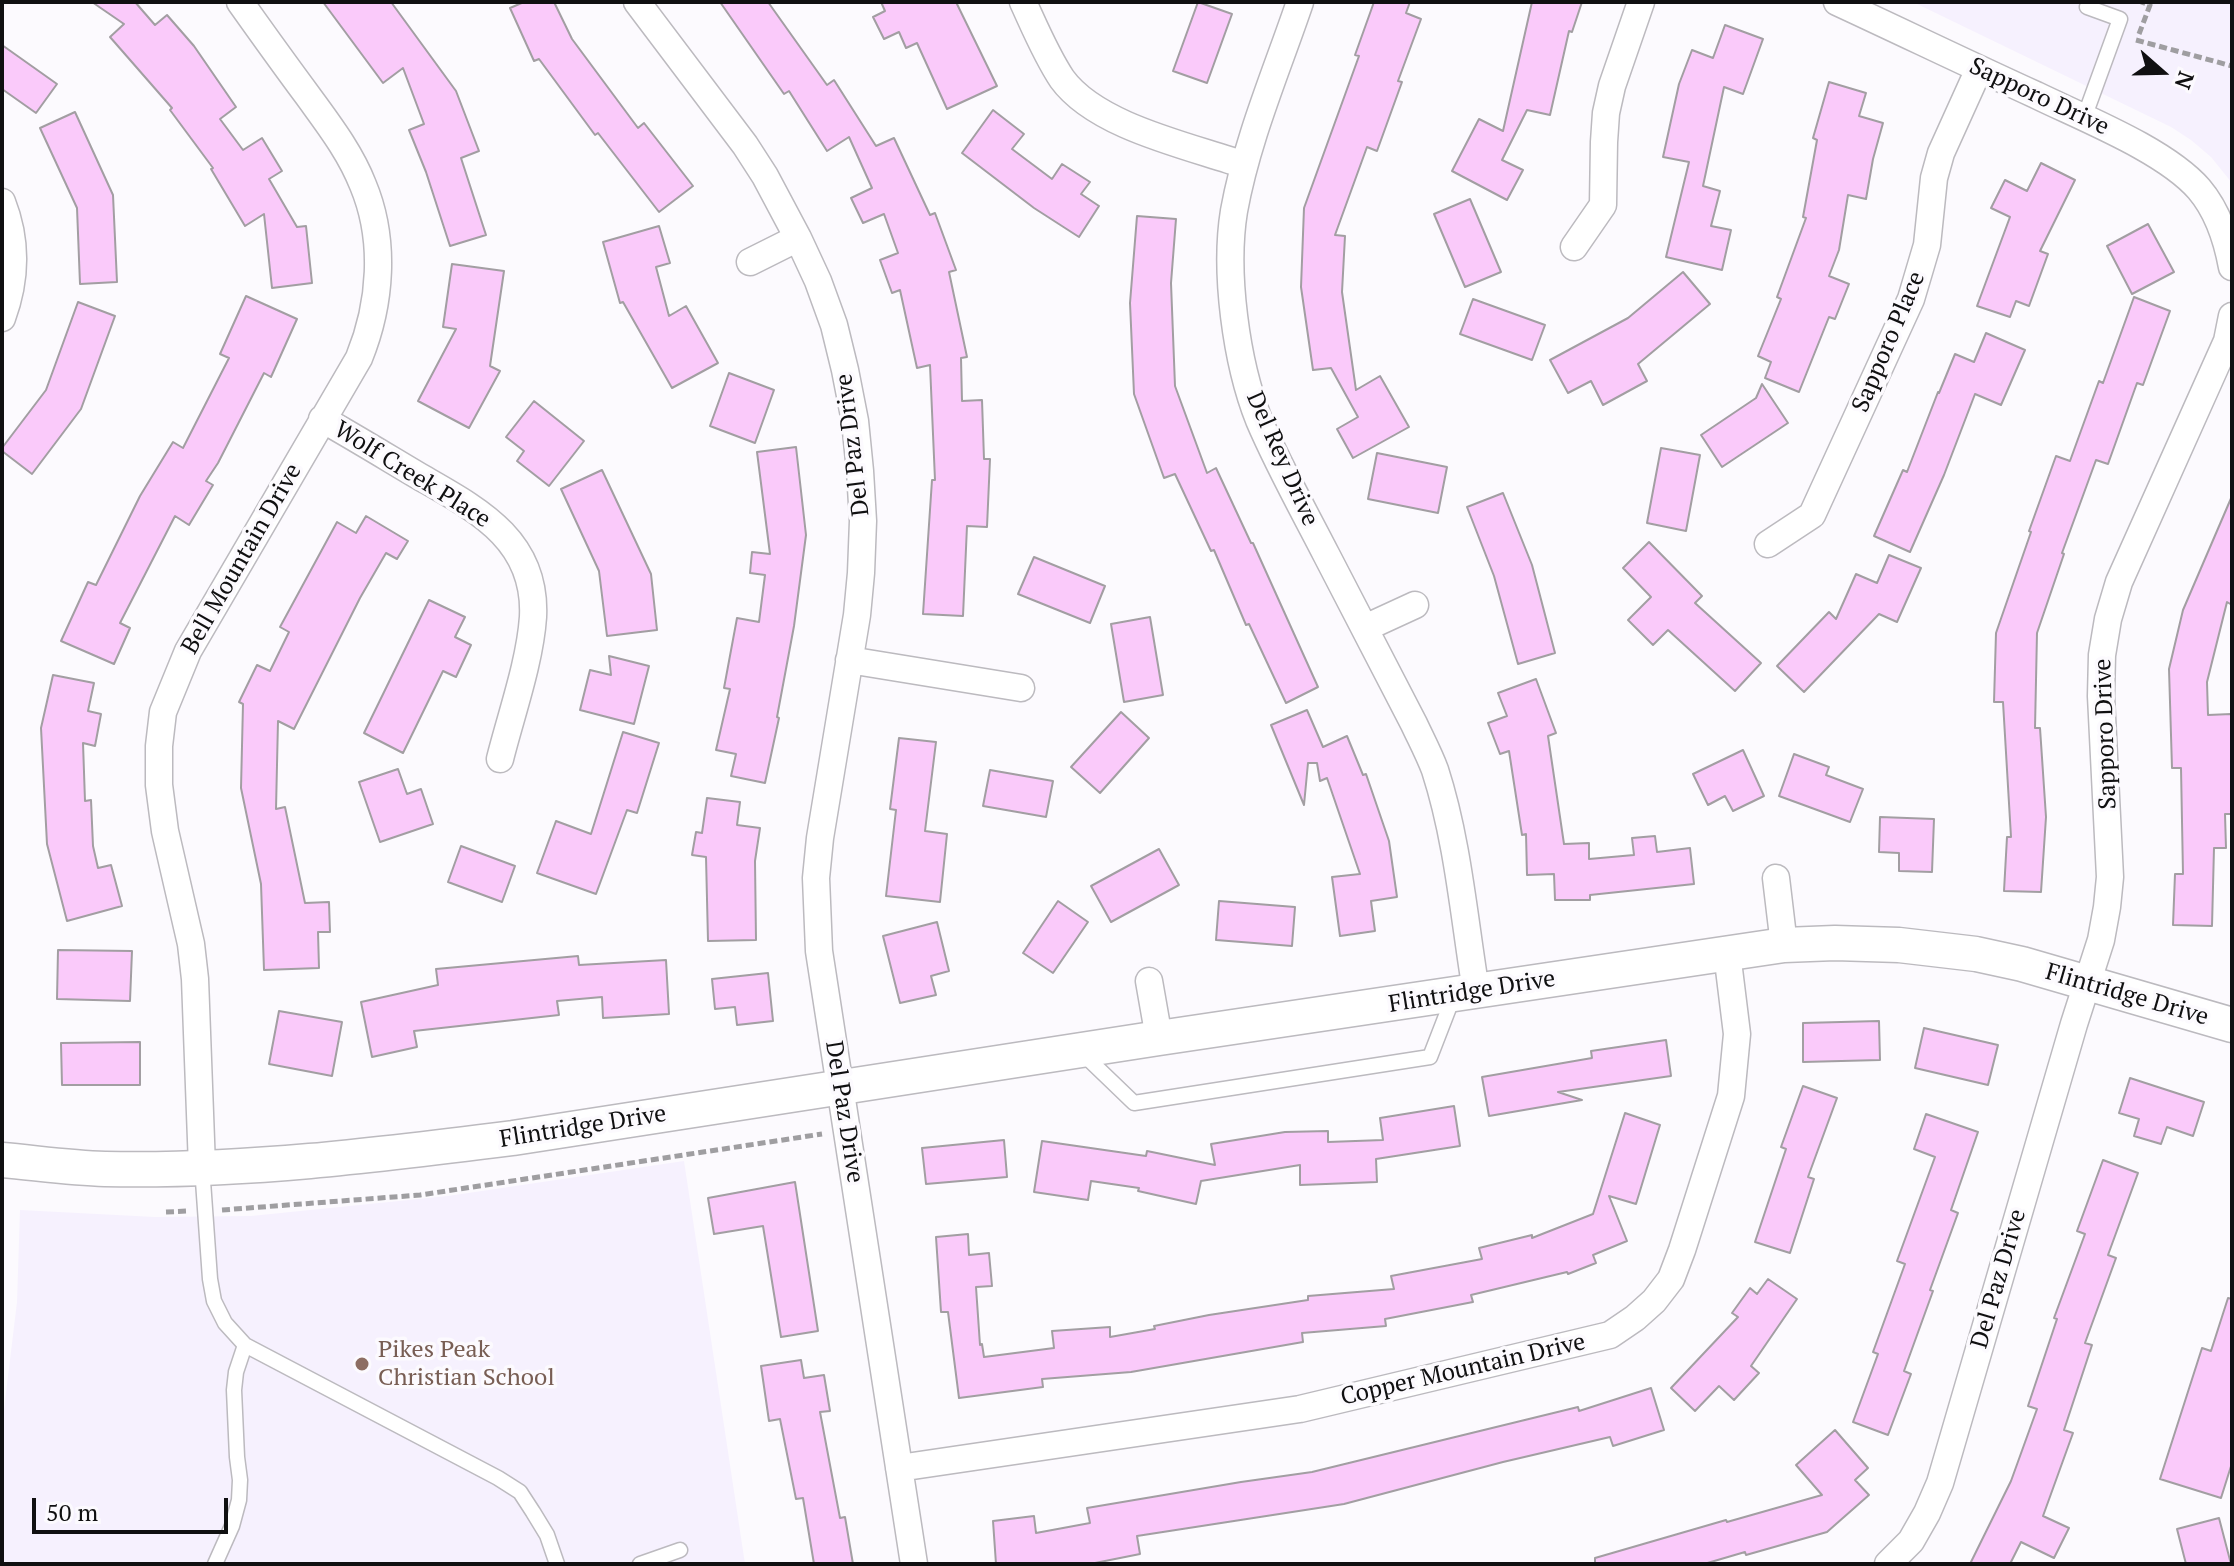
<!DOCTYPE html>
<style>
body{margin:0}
#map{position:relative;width:2234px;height:1566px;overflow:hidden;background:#fcfafe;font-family:"PT Serif",serif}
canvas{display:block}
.frame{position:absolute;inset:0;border:4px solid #101011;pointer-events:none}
.north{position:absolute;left:2122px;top:32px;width:80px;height:80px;-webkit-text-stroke:6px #fcfafe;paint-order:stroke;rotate:110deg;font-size:22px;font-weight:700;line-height:32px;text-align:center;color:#101011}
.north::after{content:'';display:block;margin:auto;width:28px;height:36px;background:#101011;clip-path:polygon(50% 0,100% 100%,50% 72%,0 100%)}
.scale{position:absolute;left:32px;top:1498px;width:196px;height:36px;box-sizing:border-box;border:4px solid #101011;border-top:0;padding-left:10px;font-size:24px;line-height:28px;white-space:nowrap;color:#101011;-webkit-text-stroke:6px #fcfafe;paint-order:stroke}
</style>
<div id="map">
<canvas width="2234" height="1566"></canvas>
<div class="frame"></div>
<div class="north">N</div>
<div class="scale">50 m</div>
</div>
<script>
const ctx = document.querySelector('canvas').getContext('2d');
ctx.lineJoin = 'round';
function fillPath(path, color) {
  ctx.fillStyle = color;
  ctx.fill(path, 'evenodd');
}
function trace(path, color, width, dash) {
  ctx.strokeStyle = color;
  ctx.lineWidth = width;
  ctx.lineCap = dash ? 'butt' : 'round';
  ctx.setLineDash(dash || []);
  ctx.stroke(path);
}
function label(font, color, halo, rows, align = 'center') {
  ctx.font = font + ' "PT Serif",serif';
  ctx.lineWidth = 7;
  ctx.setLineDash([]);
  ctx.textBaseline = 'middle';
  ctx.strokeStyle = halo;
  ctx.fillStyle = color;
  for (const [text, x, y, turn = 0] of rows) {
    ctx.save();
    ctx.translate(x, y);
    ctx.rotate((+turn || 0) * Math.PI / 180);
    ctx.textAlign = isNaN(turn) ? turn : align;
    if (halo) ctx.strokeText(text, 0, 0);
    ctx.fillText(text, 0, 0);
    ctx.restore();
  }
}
const built = new Path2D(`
 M1913,2H2232V183L2211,157L2191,140L2171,127Z
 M684,1161L745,1564H2V1426L17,1302L20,1210L155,1217L251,1216L448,1196Z`);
const building = new Path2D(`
 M92,2H135L155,25L167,15L194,46L236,107L220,119L243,150L262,138L282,171L269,179L297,227L306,226L312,283L272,288L264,214L245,226L211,169L213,168L170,110L172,108L110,37L124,24Z
 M323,2H391L456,91L479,151L461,158L486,235L450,246L426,172L409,130L424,124L403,68L383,83Z
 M524,2H554L572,39L638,128L644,123L693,186L659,212L598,133L595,135L539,59L534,61L510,8Z
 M720,2H768L827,85L834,80L876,146L894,138L930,215L935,213L956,270L949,272L967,357L961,358L962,401L982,400L984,459H990L987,527L967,526L963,616L923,614L932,480H935L930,365L917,368L900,290L892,293L880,260L898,253L884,214L863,223L851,198L872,188L849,137L827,151L789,91L784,94Z
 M881,2H956L997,86L947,109L917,43L906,48L899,32L884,39L873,17L885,11Z
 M1198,2L1232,14L1207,83L1173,71Z
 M1374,2H1410L1406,13L1421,19L1398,81L1402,82L1377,151L1367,147L1335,235L1345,236L1342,292L1356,390L1380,376L1409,427L1353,458L1337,429L1358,417L1331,368L1313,370L1301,287L1304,208L1359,56L1355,55Z
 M1532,2H1582L1572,32L1569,31L1550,115L1527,110L1502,160L1523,170L1507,200L1452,171L1479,119L1503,131Z
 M1725,25L1763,39L1743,94L1724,87L1703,186L1720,191L1711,226L1731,230L1722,270L1666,257L1689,162L1663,157L1679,84L1692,50L1713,58Z
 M2,45L57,84L36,113L2,89Z
 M1829,82L1866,93L1859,116L1883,123L1873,159L1866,199L1848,195L1839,250L1829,276L1849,284L1835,319L1829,317L1799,392L1765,378L1771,362L1758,356L1781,299L1777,297L1806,218L1803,217L1817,140L1813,138Z
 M993,110L1024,134L1012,149L1052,179L1062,164L1090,182L1081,194L1099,206L1079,237L1034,208L962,153Z
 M75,112L113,195L117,282L80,284L77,208L40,128Z
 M2041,163L2075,180L2040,251L2048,254L2029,306L2016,301L2010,317L1977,306L2010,217L1991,208L2005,180L2027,191Z
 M1470,199L1501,272L1465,287L1434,214Z
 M1137,216L1176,219L1171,283L1175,386L1207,473L1216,468L1251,543H1253L1318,687L1286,703L1249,624L1246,625L1214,550L1211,551L1175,474L1164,478L1134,394L1130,303Z
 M2148,224L2174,272L2132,294L2107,246Z
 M659,226L670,263L656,267L669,316L686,306L718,363L672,388L623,302L620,303L603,242Z
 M452,264L504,271L490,366L500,371L469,428L418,401L456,329L443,327Z
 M1683,272L1710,304L1638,364L1647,381L1603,405L1591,381L1568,393L1550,360L1628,318Z
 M246,296L297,319L271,377L264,373L218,463L206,481L213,485L189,525L175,516L120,623L130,628L114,664L61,641L88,582L96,585L140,496L173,442L183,448L229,358L220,354Z
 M2134,297L2170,311L2143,385L2137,383L2108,464L2096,460L2062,553L2064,554L2037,633L2035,728H2040L2046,817L2041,892L2004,891L2007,837H2011L2003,702H1994L1996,633L2031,532L2029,531L2056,456L2070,461L2099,381L2103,383Z
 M1473,299L1545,325L1532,360L1460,334Z
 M78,302L115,316L81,409L32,474L2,451V448L46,390Z
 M1986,333L2025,350L2001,405L1975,394L1944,475L1910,552L1874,536L1903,470L1907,472L1938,392L1939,393L1955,354L1974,362Z
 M729,373L774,390L755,443L710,426Z
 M1762,384L1788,423L1722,467L1701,435L1756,398Z
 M534,401L584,441L549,486L517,461L524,451L506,437Z
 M796,447L806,535L794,626L777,717L779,718L765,783L731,776L736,754L716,750L730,689L724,688L737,618L759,622L765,575L750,573L752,552L770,554L757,452Z
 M1661,448L1700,455L1686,531L1647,523Z
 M1377,453L1447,467L1438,513L1368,499Z
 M602,470L651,574L657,630L607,636L599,571L561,489Z
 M1503,493L1532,565L1555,653L1518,664L1494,576L1467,507Z
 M2232,496V605L2227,602L2207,682L2208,715L2231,714L2232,814H2225L2226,848H2214L2212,926L2173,925L2175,874H2183L2181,768H2172L2169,669L2183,610Z
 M366,516L408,541L397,559L386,553L360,598L294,729L278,721L276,809L285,807L305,903L329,902L330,932H318L319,968L264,970L261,884L241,788L243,704L239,702L257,665L270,671L289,632L280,627L337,522L356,533Z
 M1649,542L1702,596L1695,603L1761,663L1735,691L1668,630L1653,645L1628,620L1651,597L1623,568Z
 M1889,555L1921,568L1897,622L1879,614L1804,692L1777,666L1829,612L1836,619L1856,574L1877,583Z
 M1034,557L1105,586L1090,623L1018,594Z
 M429,600L465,617L455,637L471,645L456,677L443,671L403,753L364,733Z
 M1150,617L1163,695L1124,702L1111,624Z
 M609,656L649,666L634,724L580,710L590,670L611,675Z
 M53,675L94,683L88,711L101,714L95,746L83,743L85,801L91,800L93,846L98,868L111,865L122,906L67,921L47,844L41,728Z
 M1536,679L1556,733L1548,736L1564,844L1589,843V859L1634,855L1632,838L1655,836L1657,852L1690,848L1694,884L1590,895V900H1555L1554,874L1527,875L1526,834L1522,835L1509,751L1500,754L1488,723L1507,716L1498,693Z
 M1307,710L1323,747L1347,736L1363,775L1366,774L1389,841L1397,897L1371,901L1375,931L1340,936L1332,877L1360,874L1327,778L1320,781L1317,763H1308L1304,805L1271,725Z
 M1121,712L1149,738L1100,793L1071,767Z
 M623,732L659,743L637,813L627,810L596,894L537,873L556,821L591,834Z
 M899,738L936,742L925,831L947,834L940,902L886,896L896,810L890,809Z
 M1743,750L1764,796L1733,811L1725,796L1708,805L1693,774Z
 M1794,754L1829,767L1826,775L1863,789L1850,822L1779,796Z
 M398,769L407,794L421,789L433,824L380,842L359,782Z
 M990,770L1053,781L1046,817L983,806Z
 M707,798L740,802L737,825L760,828L755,861L756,940L708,941L706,857L692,855L696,832L702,833Z
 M1880,817L1934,819L1932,872L1899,871V853L1879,852Z
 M461,846L515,866L502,902L448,882Z
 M1159,849L1179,885L1111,922L1091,886Z
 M1058,901L1088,922L1053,973L1023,953Z
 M1219,901L1295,907L1292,946L1216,940Z
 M937,922L949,971L931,976L936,995L900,1003L883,936Z
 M58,950L132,951L130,1001L57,999Z
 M578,956L579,965L666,960L669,1014L603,1018L602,997L557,1001L559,1015L414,1031L417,1047L372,1057L361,1002L438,985L436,969Z
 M768,973L773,1021L737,1025L735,1007L715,1009L712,979Z
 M279,1011L342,1022L332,1076L269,1064Z
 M1879,1021L1880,1060L1803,1062V1023Z
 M1924,1028L1998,1045L1988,1085L1915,1068Z
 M1666,1040L1671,1076L1558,1092L1582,1100L1489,1116L1482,1077L1592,1058L1591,1051Z
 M140,1042V1085H62L61,1043Z
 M2130,1078L2204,1102L2193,1136L2167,1127L2161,1144L2134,1136L2139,1119L2119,1113Z
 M1803,1086L1837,1098L1808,1177L1814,1179L1790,1253L1755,1242L1786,1149L1781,1147Z
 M1454,1106L1460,1146L1376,1159L1377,1182L1300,1185V1165L1201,1181L1196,1204L1138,1191L1139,1188L1091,1181L1088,1200L1034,1192L1042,1141L1146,1156L1147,1151L1215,1165L1211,1144L1285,1132L1328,1131V1142L1383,1140L1380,1118Z
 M1625,1113L1660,1125L1636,1204L1609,1196L1627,1241L1593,1255L1596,1263L1568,1274L1567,1272L1471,1295L1473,1302L1385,1319L1386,1326L1302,1333L1303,1342L1131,1372L1042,1379L1043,1387L959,1398L948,1312H941L936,1237L968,1234L969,1255L989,1253L992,1286L976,1287L980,1345L982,1344L984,1357L1054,1348L1052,1331L1110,1327V1337L1155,1329L1154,1326L1209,1315L1308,1300V1296L1394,1289L1391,1276L1482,1259L1479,1248L1532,1235V1238L1593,1214Z
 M1926,1114L1978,1132L1951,1210L1958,1213L1930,1290L1933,1291L1904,1371L1911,1374L1888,1435L1853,1422L1878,1354L1873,1352L1905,1264L1897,1261L1935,1157L1914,1149Z
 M1004,1140L1007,1177L926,1184L922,1148Z
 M2103,1160L2138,1173L2108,1255L2116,1258L2085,1343L2092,1345L2064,1430L2073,1433L2043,1516L2069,1528L2054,1558L2021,1542L2010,1564H1970L2011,1481L2037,1409L2028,1406L2057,1319L2054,1318L2085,1234L2077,1231Z
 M795,1182L818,1331L781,1337L763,1226L714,1234L708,1198Z
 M1768,1279L1797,1299L1751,1366L1759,1373L1734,1400L1719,1386L1695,1411L1671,1388L1738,1317L1732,1313L1750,1288L1757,1294Z
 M2228,1298L2232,1299V1463L2221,1498L2160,1479L2202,1348L2211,1351Z
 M801,1360L804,1378L824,1375L830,1411L820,1412L840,1518L845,1517L853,1564H814L803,1498L796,1499L780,1419L769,1421L761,1366Z
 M1651,1388L1664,1430L1613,1446L1610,1437L1503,1462L1344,1504L1137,1536L1140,1554L1090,1564H996L993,1521L1034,1516L1036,1533L1090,1523L1087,1508L1241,1482L1312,1472L1578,1407L1579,1411Z
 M1835,1430L1868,1468L1855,1480L1869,1495L1827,1532L1746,1555L1745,1552L1704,1564H1595V1558L1726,1520L1727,1522L1822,1495L1796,1465Z
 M2219,1518L2231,1564H2186L2177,1529Z`);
const path = new Path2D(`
 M2139,34L2150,5L2141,2
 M2136,40L2232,66
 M222,1210L420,1195L822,1134
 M166,1212L188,1211`);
const service = new Path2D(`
 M2084,118L2120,19L2087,7
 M1081,1052L1134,1103L1430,1057L1454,995
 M202,1167L210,1279L214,1301L225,1323L245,1345L498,1478L520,1492L533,1512L547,1535L557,1564
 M215,1564L232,1526L239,1500L240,1480L237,1457L234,1390L236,1372L245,1345
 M640,1564L680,1550`);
const minor = new Path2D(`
 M637,2L745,145L765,176L798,238L818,281L834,325L845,370L855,421L860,471L863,521L861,573L857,615L820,838L816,878L819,951L914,1564
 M1023,2C1035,28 1046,55 1062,79C1097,127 1190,146 1244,165
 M1300,2C1277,70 1247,139 1234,211C1224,272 1236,362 1259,420C1279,467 1304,511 1327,556C1356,612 1385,668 1414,724C1421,739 1429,754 1435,770C1458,841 1464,918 1476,991
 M1837,2C1904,33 1970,65 2036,95C2083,118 2165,150 2199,189C2217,210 2227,240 2232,267
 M2,202C17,240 16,280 2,318
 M1574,247L1603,205L1604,142L1606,113L1612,86L1641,2
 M750,262L798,238
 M322,419C354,437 385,456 417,475C474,508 537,538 533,617C530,662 511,715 500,759
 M1768,544L1812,515L1911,299L1927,245L1934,178L1941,153L1979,69
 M1365,628L1415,605
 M849,660L1021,688
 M1776,878L1784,945
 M1149,981L1159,1038
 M202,1167L195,979L191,944L165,831L159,785V746L163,712L188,651L359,358C381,304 386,240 363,185C350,152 329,125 308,96C285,65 262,33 240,2
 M899,1468L1300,1409L1610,1335L1635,1318L1654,1301L1671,1279L1682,1250L1731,1096L1737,1034L1727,953
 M1888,1564L1911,1541L1927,1513L1940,1483L2074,1024L2101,940L2107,907L2110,877L2101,696L2102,655L2108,619L2119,582L2227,341L2232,316`);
const tertiary = new Path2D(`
 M2,1160C36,1163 71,1168 105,1169C242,1172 378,1155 513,1138L1159,1038L1784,945L1835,943L1899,945L1976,954L2022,964L2232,1025`);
const markers = [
 [362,1364,8,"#8d6e63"]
];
const streetNames = [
 ["Sapporo Drive",2039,97,25],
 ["Sapporo Place",1889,342,-67],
 ["Del Paz Drive",853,445,-97],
 ["Del Rey Drive",1282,459,66],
 ["Wolf Creek Place",412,475,32],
 ["Bell Mountain Drive",242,559,-60],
 ["Sapporo Drive",2106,734,-92],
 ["Flintridge Drive",1472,992,-9],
 ["Flintridge Drive",2127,995,16],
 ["Del Paz Drive",844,1112,81],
 ["Flintridge Drive",583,1127,-9],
 ["Del Paz Drive",1999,1279,-74],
 ["Copper Mountain Drive",1463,1370,-13]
];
const educationNames = [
 ["Pikes Peak",378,1350],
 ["Christian School",378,1378]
];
fillPath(built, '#f6f1fe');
fillPath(building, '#facafa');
trace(building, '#a29ea2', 2);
trace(service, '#bcbabf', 17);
trace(minor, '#bcbabf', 29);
trace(tertiary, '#bcbabf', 37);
trace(path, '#9f9ea1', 5, [8, 4]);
trace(service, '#fff', 14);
trace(minor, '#fff', 26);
trace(tertiary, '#fff', 34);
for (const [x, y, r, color] of markers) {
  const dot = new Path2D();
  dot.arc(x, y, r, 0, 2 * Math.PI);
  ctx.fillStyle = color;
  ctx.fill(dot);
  trace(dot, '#fcfafe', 3);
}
label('24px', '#101011', '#fcfafe', streetNames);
label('24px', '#785e54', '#fcfafe', educationNames, 'left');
</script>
